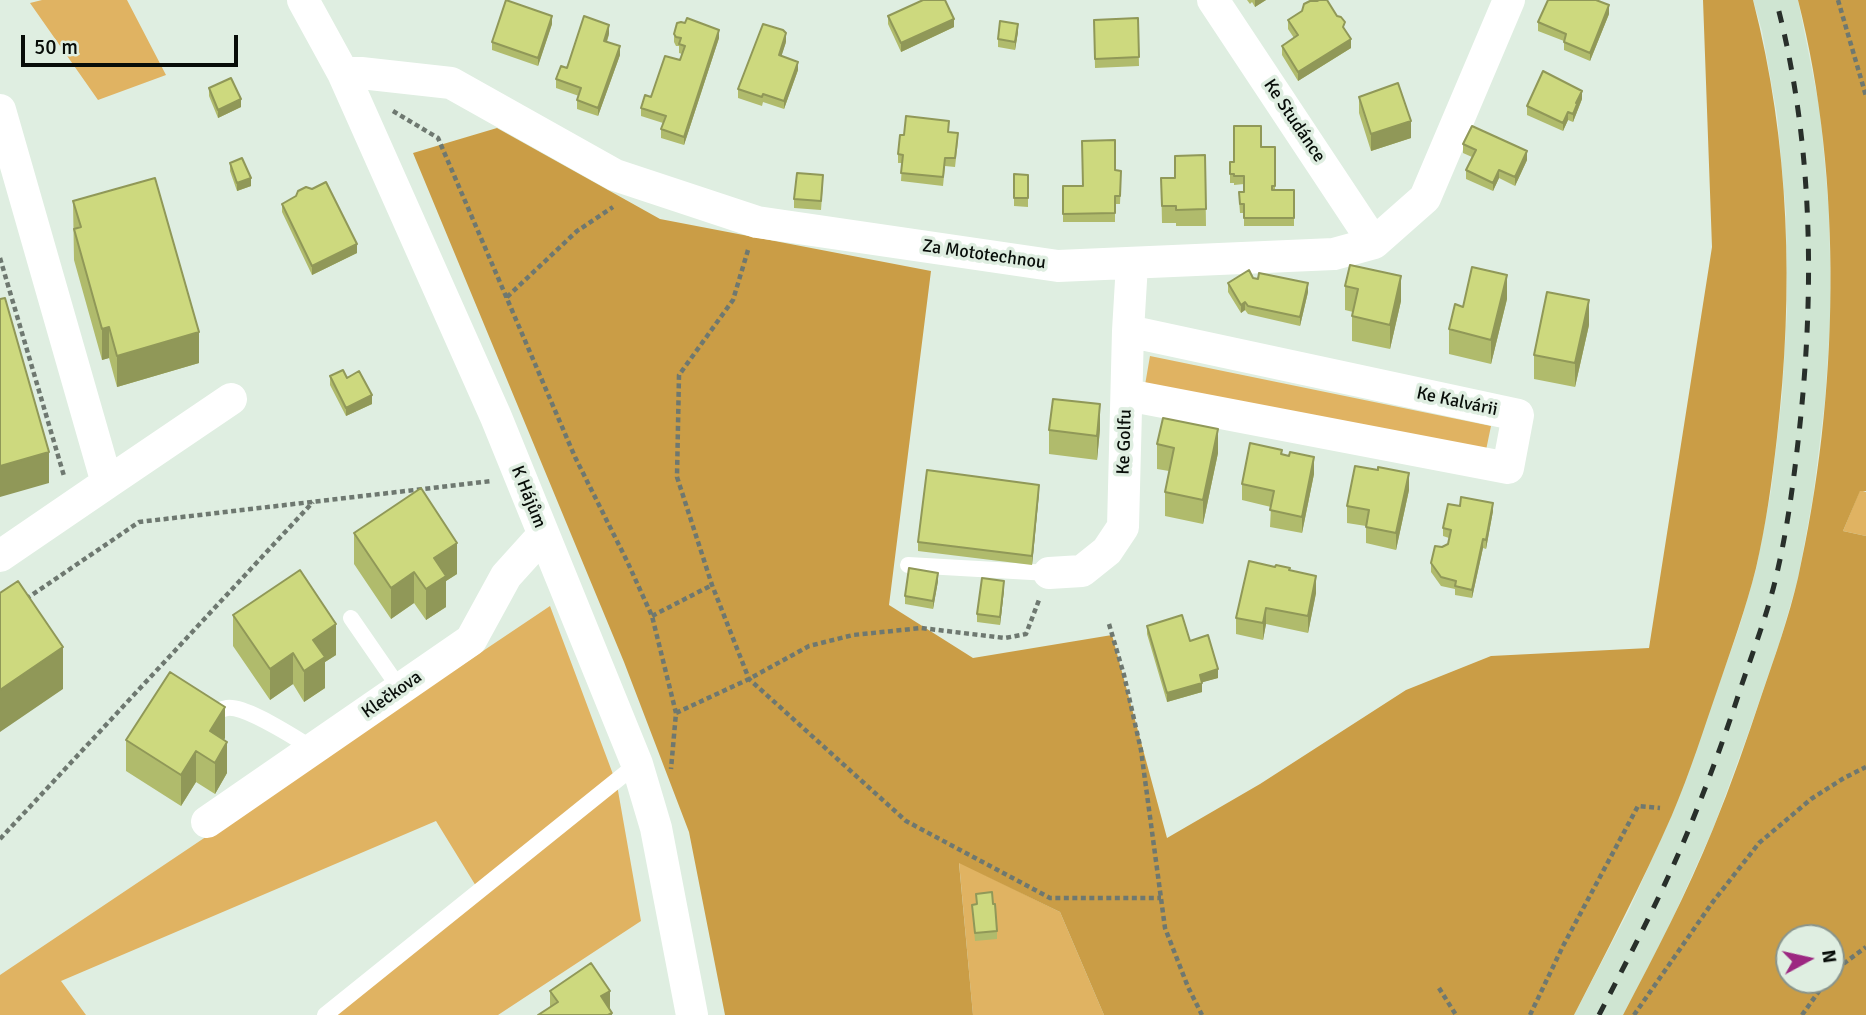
<!DOCTYPE html>
<meta charset="utf-8">
<style>
body{margin:0}
#map{position:relative;width:1866px;height:1015px;overflow:hidden;background:#dfeee1;font-family:Signika,sans-serif}
canvas{display:block}
.north{position:absolute;left:1775px;top:924px;width:70px;height:70px;box-sizing:border-box;background:#dfeee1;border:2px solid #89948b;border-radius:50%;rotate:82deg;font-size:19px;font-weight:700;line-height:28px;text-align:center;color:#080d09}
.north::after{content:'';display:block;margin:auto;width:24px;height:32px;background:#9c2781;clip-path:polygon(50% 0,100% 100%,50% 72%,0 100%)}
.scale{position:absolute;left:21px;top:35px;width:217px;height:32px;box-sizing:border-box;border:4px solid #080d09;border-top:0;padding-left:9px;font-size:21px;line-height:24px;white-space:nowrap;color:#080d09;-webkit-text-stroke:5px #dfeee1;paint-order:stroke}
</style>
<div id="map">
<canvas width="1866" height="1015"></canvas>
<div class="north">N</div>
<div class="scale">50 m</div>
</div>
<script>
const ctx = document.querySelector('canvas').getContext('2d');
ctx.lineJoin = 'round';
function fillPath(path, color) {
  ctx.fillStyle = color;
  ctx.fill(path, 'evenodd');
}
function trace(path, color, width, dash) {
  ctx.strokeStyle = color;
  ctx.lineWidth = width;
  ctx.lineCap = dash ? 'butt' : 'round';
  ctx.setLineDash(dash || []);
  ctx.stroke(path);
}
function label(font, color, halo, rows, align = 'center') {
  ctx.font = font + ' Signika,sans-serif';
  ctx.lineWidth = 7;
  ctx.setLineDash([]);
  ctx.textBaseline = 'middle';
  ctx.strokeStyle = halo;
  ctx.fillStyle = color;
  for (const [text, x, y, turn = 0] of rows) {
    ctx.save();
    ctx.translate(x, y);
    ctx.rotate((+turn || 0) * Math.PI / 180);
    ctx.textAlign = isNaN(turn) ? turn : align;
    if (halo) ctx.strokeText(text, 0, 0);
    ctx.fillText(text, 0, 0);
    ctx.restore();
  }
}
const built = new Path2D(`
 M1753,0H1798L1820,110L1829,210L1831,311L1825,400L1813,497L1798,579L1780,641L1748,734L1713,829L1668,929L1623,1015H1574L1629,910L1673,812L1739,628L1756,569L1771,491L1782,396L1787,310L1786,213L1777,115L1762,31Z`);
const green = new Path2D(`
 M42,0H127L166,75L98,100L30,3Z
 M1150,356L1491,426L1485,455L1145,385Z
 M1860,490L1866,492V536L1843,531Z
 M550,606L617,785L641,921L498,1015H325L479,891L436,821L61,981L86,1015H0V975Z
 M959,862L1060,912L1104,1015H973Z`);
const forest = new Path2D(`
 M1703,0H1753C1790,143 1794,292 1777,437C1772,481 1766,525 1756,568C1746,608 1732,647 1719,685C1704,728 1690,773 1672,815C1642,883 1608,949 1574,1015H1104L1060,912L959,863L973,1015H725L689,832L624,662L413,153L497,128L660,219L931,271L889,605L973,658L1112,635L1167,838L1260,784L1406,690L1491,656L1649,648L1712,247Z
 M1798,0H1866V491H1860L1843,531L1866,536V1015H1623C1655,954 1687,893 1713,829C1731,785 1747,739 1762,694C1775,656 1789,617 1798,578C1839,397 1844,180 1798,0ZM1831,938V980H1789V938Z`);
const path = new Path2D(`
 M1838,0L1866,96
 M393,111L438,138L575,457L627,561L652,616L676,713L671,769
 M748,250L733,300L679,375L677,477L712,585L749,679L906,821L1050,898H1161
 M0,258L64,476
 M507,297L577,231L613,207
 M26,599L139,522L492,481
 M652,616L712,585
 M1109,624L1124,675L1141,750L1165,928L1188,987L1202,1015
 M676,713L749,679L809,646L853,635L921,628L1005,638L1026,634L1039,600
 M0,839L313,502
 M1831,975L1835,970L1866,947
 M1439,988L1456,1015
 M1530,1015L1563,946L1638,806L1660,808
 M1634,1015L1712,903L1759,843L1811,799L1844,778L1866,767
 M1802,1015L1827,980`);
const service = new Path2D(`
 M908,565L1049,573
 M351,618L400,689
 M208,719C213,714 220,709 227,708C246,705 296,739 314,749
 M325,1015L637,764`);
const minor = new Path2D(`
 M303,0L343,73L496,417L637,764L656,828L692,1015
 M1213,0L1374,243
 M343,73H361L451,83L615,175L757,222L1058,266L1334,254L1374,243L1425,198L1509,0
 M0,110L107,483L231,399
 M1127,395L1508,468L1518,415L1128,331
 M0,556L107,483
 M1049,573L1082,571L1107,551L1123,527L1128,331L1132,264
 M207,822L471,640L506,576L543,535`);
const rail = new Path2D(`
 M1599,1015C1632,951 1666,887 1693,819C1710,777 1726,733 1740,690C1753,651 1768,613 1777,573C1787,530 1793,486 1798,442C1815,296 1814,143 1776,0`);
const wall = new Path2D(`
 M1247,0H1266L1255,7L1252,2L1250,4Z
 M1302,11L1345,29L1351,48L1298,81L1282,55V46L1294,38L1288,29V20Z
 M1609,14L1590,61L1564,50V41L1538,31V22Z
 M888,16L954,27L901,52L888,24Z
 M1138,18L1139,66L1095,68L1094,20Z
 M552,24L538,66L492,50V42Z
 M1018,32L1015,50L998,47V39Z
 M609,34L607,42L620,55L598,116L577,109V100L579,96L556,88V79L567,68Z
 M674,34L719,38L684,145L661,138V129L663,123L641,116V108L680,60L682,54L679,53V46H676L674,42Z
 M786,42L781,56L798,70L784,109L763,102L762,106L738,98V89Z
 M209,88L241,107L218,118L209,96Z
 M1359,97L1411,138L1371,151L1359,113Z
 M1582,99L1573,122L1568,120L1563,131L1527,115V106Z
 M949,132L958,141L955,167L945,166L943,186L901,181L902,163H898V154L904,135Z
 M1463,144L1527,160L1515,186L1499,178L1493,191L1466,179V170L1472,157L1463,153Z
 M1261,147H1275V190H1294V226H1244V213H1240L1239,200L1244,192V184L1234,185V183H1230V162H1234Z
 M1205,155L1206,226H1176V223H1162L1161,178H1175Z
 M230,163L251,186L237,191L230,171Z
 M1115,170L1121,179L1120,204H1115V222H1063V186H1083Z
 M1014,174L1028,175V207L1014,206Z
 M823,183L821,210L794,208V199Z
 M73,201L199,363L117,387L109,358L102,360L74,260Z
 M282,204L357,253L312,275L282,212Z
 M1228,283L1308,292L1300,326L1248,314L1245,310L1241,313L1228,292Z
 M1345,286L1401,301L1390,349L1352,341V316L1353,312L1345,310Z
 M1507,299L1491,364L1449,354V329L1463,307Z
 M1589,325L1575,387L1534,379V355Z
 M330,376L372,404L346,416L330,385Z
 M1100,429L1097,460L1049,454V430Z
 M1157,444L1218,453L1203,524L1165,516V492L1169,471L1157,469Z
 M1282,454L1314,474L1302,533L1270,527L1271,507L1242,500V484Z
 M1409,490L1396,550L1366,543V526L1347,523V506Z
 M1039,493L1032,565L918,551V542Z
 M1493,511L1486,549L1483,548L1472,598L1455,595V589L1441,586L1431,572V563L1442,547L1448,544L1449,538L1443,536V528Z
 M354,533L457,574L446,581V607L426,620L414,603L391,619L354,564Z
 M1290,570L1316,593L1308,633L1266,624L1263,640L1236,634V618Z
 M938,581L933,609L905,604V596Z
 M1004,590L1000,625L977,622V614Z
 M233,615L336,655L325,662V688L304,702L293,684L270,700L233,646Z
 M1147,626L1190,641L1218,678L1202,682V692L1167,702L1147,634Z
 M225,738L224,740L227,773L215,794L196,782L181,806L126,771V740Z
 M976,894L997,931V939L975,941L972,905L976,904Z
 M550,991L610,1010L612,1015L550,1007Z`);
const shadedWall = new Path2D(`
 M1255,0H1266L1255,7Z
 M1609,5V14L1590,61V53Z
 M552,16V24L538,66V58Z
 M954,19V27L901,52V43Z
 M1018,24V32L1015,50V42Z
 M609,25V34L604,49V41Z
 M719,30V38L684,145V137Z
 M786,33V42L779,64V55Z
 M1351,39V48L1298,81V72Z
 M620,46V55L598,116V108Z
 M798,62V70L784,109V101Z
 M1582,91V99L1573,122V114L1576,103Z
 M241,99V107L218,118V110Z
 M1568,112V120L1563,131V123Z
 M1411,121V138L1371,151V134Z
 M1527,151V160L1515,186V177Z
 M1499,170V178L1493,191V183Z
 M251,178V186L237,191V183Z
 M357,244V253L312,275V266Z
 M1507,275V299L1491,364V340Z
 M1401,276V301L1390,349V325Z
 M1308,283V292L1300,326V317Z
 M1589,300V325L1575,387V363Z
 M1245,302V310L1241,313V305Z
 M109,327V358L102,360V329Z
 M199,332V363L117,387V356Z
 M372,395V404L346,416V408Z
 M1100,404V429L1097,460V436Z
 M1218,429V453L1203,524V500Z
 M49,452V483L0,497V466Z
 M1314,457V474L1302,533V517Z
 M1409,473V490L1396,550V533Z
 M1039,485V493L1032,565V556Z
 M1493,503V511L1486,549V540Z
 M1483,539V548L1472,598V590Z
 M457,543V574L446,581V607L426,620V589L434,558Z
 M414,572V603L391,619V588Z
 M938,573V581L933,609V601Z
 M1316,576V593L1308,633V616Z
 M1004,581V590L1000,625V617Z
 M1266,608V624L1263,640V623Z
 M336,624V655L325,662V688L304,702V671L313,640Z
 M63,647V689L0,732V690Z
 M293,653V684L270,700V669Z
 M1218,669V678L1200,683V675Z
 M1202,683V692L1167,702V693Z
 M225,707V738L211,760L210,731Z
 M227,742V773L215,794V763Z
 M196,751V782L181,806V775Z
 M610,991V1014L612,1013V1015H601V996Z`);
const building = new Path2D(`
 M506,0L552,16L538,58L492,42Z
 M923,0H945L954,19L901,43L888,16Z
 M1319,0H1327L1337,16L1341,17L1345,22L1343,27L1351,39L1298,72L1282,46L1298,35L1288,20L1302,11L1304,4L1310,1H1317Z
 M1548,0H1596L1609,5L1590,53L1564,42L1566,34L1538,22Z
 M584,16L609,25L604,41L620,46L598,108L577,100L581,88L556,79L561,66L567,68Z
 M687,18L719,30L684,137L661,129L666,116L641,108L645,95L651,97L665,56L680,60L685,46L679,44L681,38L676,37L674,34L677,23L681,22L685,23Z
 M1138,18L1139,57L1095,59L1094,20Z
 M1000,21L1018,24L1015,42L998,39Z
 M763,24L783,30L786,33L779,55L798,62L784,101L763,94L762,97L738,89Z
 M1543,71L1582,91L1576,103L1577,104L1573,114L1568,112L1563,123L1527,106Z
 M231,78L241,99L218,110L209,88Z
 M1398,83L1411,121L1371,134L1359,97Z
 M906,116L949,121L948,132L958,133L955,158H945L943,177L901,173L903,155L898,154L900,135H904Z
 M1234,126H1261V147H1275V186H1272V190H1294V218H1244V204H1240L1239,192H1244V176H1234V174H1230V162H1234Z
 M1472,126L1527,151L1515,177L1499,170L1493,183L1466,170L1476,150L1463,144Z
 M1115,140V170L1121,171L1120,196H1115V213L1063,214V186H1083L1082,141Z
 M1205,155L1206,209L1176,210V206H1162L1161,178H1175V156Z
 M242,158L251,178L237,183L230,163Z
 M797,173L823,175L821,201L794,199Z
 M1014,174L1028,175V198H1014Z
 M155,178L199,332L117,356L109,327L102,329L74,229L81,227L73,201Z
 M326,182L357,244L312,266L282,204L296,196L298,191L306,187L312,189Z
 M1350,265L1401,276L1390,325L1352,316L1358,289L1345,286Z
 M1472,267L1507,275L1491,340L1449,329L1455,304L1463,307Z
 M1249,270L1253,278L1258,279L1259,273L1308,283L1300,317L1248,306L1245,302L1241,305L1228,283Z
 M1547,292L1589,300L1575,363L1534,355Z
 M5,298L49,452L0,466V299Z
 M343,370L347,378L359,371L372,395L346,408L330,376Z
 M1053,399L1100,404L1097,436L1049,430Z
 M1163,418L1218,429L1203,500L1165,492L1174,448L1157,444Z
 M1250,443L1282,450L1281,454L1289,456L1290,452L1314,457L1302,517L1270,510L1274,491L1242,484Z
 M1355,466L1378,470V467L1409,473L1396,533L1366,527L1369,510L1347,506Z
 M927,470L1039,485L1032,556L918,542Z
 M421,488L457,543L434,558L446,576L426,589L414,572L391,588L354,533Z
 M1461,497L1493,503L1486,540L1483,539L1472,590L1455,586L1456,581L1441,577L1431,563L1435,546L1442,547L1448,544L1451,530L1443,528L1448,504L1460,506Z
 M1249,561L1275,567L1276,565L1290,568L1289,570L1316,576L1308,616L1266,608L1263,623L1236,618Z
 M909,568L938,573L933,601L905,596Z
 M300,570L336,624L313,640L325,657L304,671L293,653L270,669L233,615Z
 M982,578L1004,581L1000,617L977,614Z
 M18,581L63,647L0,690V593Z
 M1182,615L1190,641L1208,635L1218,669L1200,675L1202,683L1167,693L1147,626Z
 M170,672L225,707L210,731L227,742L215,763L196,751L181,775L126,740Z
 M992,892L993,904H995L997,931L975,933L972,905L977,904L976,894Z
 M591,963L610,991L601,996L612,1013L608,1015H538L558,1002L550,991Z`);
const streetNames = [
 ["Ke Studánce",1294,121,56],
 ["Za Mototechnou",984,255,8],
 ["Ke Kalvárii",1457,402,12],
 ["Ke Golfu",1125,442,-88],
 ["K Hájům",528,497,68],
 ["Klečkova",392,695,-35]
];
fillPath(built, '#cfe5d2');
fillPath(green, '#e0b362');
fillPath(forest, '#ca9d46');
trace(path, '#6e7870', 4.5, [5, 3.5]);
trace(service, '#fff', 16);
trace(minor, '#fff', 32);
trace(rail, '#282f2a', 5, [12, 12]);
fillPath(wall, '#b0bb6c');
fillPath(shadedWall, '#909858');
fillPath(building, '#cdd97e');
trace(building, '#909858', 2);
label('18px', '#080d09', '#dfeee1', streetNames);
</script>
